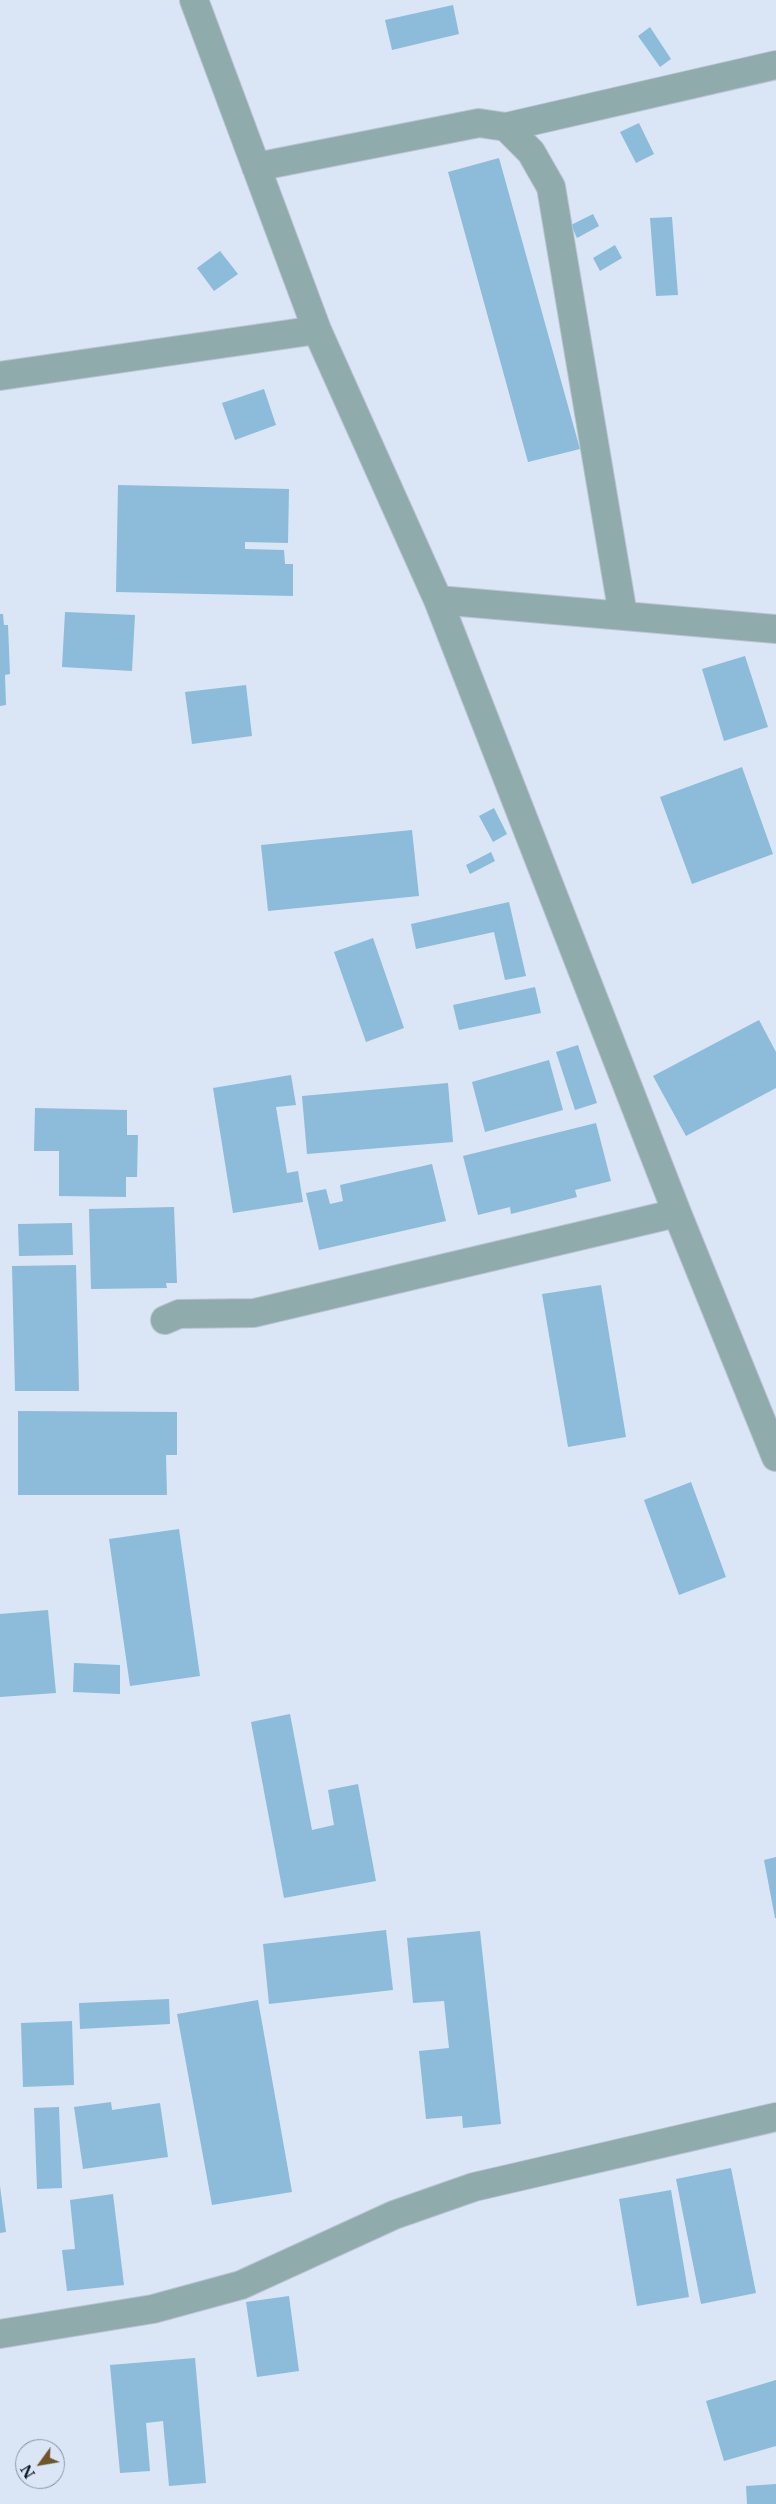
<!DOCTYPE html>
<style>
body{margin:0}
#map{position:relative;width:776px;height:2504px;overflow:hidden;background:#dae5f6;font-family:"Libre Baskerville",serif}
canvas{display:block}
.north{position:absolute;left:15px;top:2439px;width:50px;height:50px;box-sizing:border-box;background:#dae5f6;border:1px solid #8791a1;border-radius:50%;rotate:238deg;font-size:14px;font-weight:700;line-height:20px;text-align:center;color:#0a1322}
.north::after{content:'';display:block;margin:auto;width:18px;height:22px;background:#705527;clip-path:polygon(50% 0,100% 100%,50% 72%,0 100%)}
</style>
<div id="map">
<canvas width="776" height="2504"></canvas>
<div class="north">N</div>
</div>
<script>
const ctx = document.querySelector('canvas').getContext('2d');
ctx.lineJoin = 'round';
function fillPath(path, color) {
  ctx.fillStyle = color;
  ctx.fill(path, 'evenodd');
}
function trace(path, color, width, dash) {
  ctx.strokeStyle = color;
  ctx.lineWidth = width;
  ctx.lineCap = dash ? 'butt' : 'round';
  ctx.setLineDash(dash || []);
  ctx.stroke(path);
}
const building = new Path2D(`
 M453,5L459,34L392,50L385,20Z
 M650,27L671,59L660,67L638,36Z
 M639,123L654,154L636,163L620,132Z
 M499,158L580,449L528,462L448,172Z
 M593,214L599,226L577,238L571,225Z
 M672,217L678,295L656,296L650,218Z
 M615,245L622,258L600,271L593,258Z
 M220,251L238,274L214,291L197,268Z
 M264,389L276,425L235,440L222,403Z
 M118,485L289,489L288,543L245,542V549L284,550L285,564H293V596L116,592Z
 M65,612L135,615L132,671L62,667Z
 M0,614H3L4,625H8L10,674L5,675L6,705L0,706Z
 M745,656L768,727L724,741L702,669Z
 M246,685L252,736L192,744L185,692Z
 M742,767L773,854L692,884L660,797Z
 M494,808L507,834L493,842L479,816Z
 M412,830L419,896L268,911L261,845Z
 M491,852L495,861L470,874L466,865Z
 M509,902L526,976L505,980L494,932L416,949L411,924Z
 M373,938L404,1028L366,1042L334,952Z
 M535,987L541,1013L459,1030L453,1005Z
 M759,1020L776,1052V1088L686,1136L653,1076Z
 M578,1045L597,1103L575,1110L556,1052Z
 M549,1060L563,1110L485,1132L472,1082Z
 M291,1075L296,1105L276,1107L287,1173L298,1171L303,1202L233,1213L213,1088Z
 M448,1083L453,1142L307,1154L302,1096Z
 M35,1108L127,1110V1135H138L137,1177H126V1197L59,1196V1151H34Z
 M596,1123L611,1181L575,1190L577,1197L511,1214L510,1207L478,1215L463,1156Z
 M432,1164L446,1221L319,1250L306,1193L326,1189L330,1204L343,1201L340,1185Z
 M174,1207L177,1283H166L167,1288L91,1289L89,1209Z
 M72,1223L73,1255L19,1256L18,1224Z
 M76,1265L79,1391H15L12,1266Z
 M601,1285L626,1437L568,1447L542,1294Z
 M18,1411L177,1412V1455H166L167,1495H18Z
 M691,1482L726,1577L679,1595L644,1500Z
 M179,1529L200,1676L130,1686L109,1539Z
 M48,1610L56,1693L0,1697V1614Z
 M74,1663L120,1665V1694L73,1692Z
 M290,1714L312,1830L334,1825L328,1790L358,1784L376,1881L284,1898L251,1722Z
 M776,1857V1918H775L764,1860Z
 M386,1930L393,1990L269,2004L263,1944Z
 M480,1931L501,2124L463,2128L462,2116L426,2119L419,2051L449,2048L444,2001L413,2003L407,1938Z
 M169,1999L170,2024L80,2029L79,2003Z
 M258,2000L292,2192L212,2205L177,2014Z
 M72,2021L74,2085L23,2087L21,2023Z
 M111,2102L112,2110L160,2103L168,2157L83,2169L74,2107Z
 M59,2107L62,2188L37,2189L34,2108Z
 M731,2168L756,2293L701,2304L676,2179Z
 M0,2186L6,2232L0,2233Z
 M671,2190L689,2297L637,2306L619,2199Z
 M113,2194L124,2285L67,2291L62,2250L75,2249L70,2200Z
 M289,2296L299,2371L257,2377L246,2302Z
 M195,2358L206,2483L169,2486L163,2421L146,2423L150,2471L120,2473L110,2365Z
 M776,2380V2446L724,2461L706,2401Z
 M776,2484V2504H747L746,2486Z`);
const minor = new Path2D(`
 M194,0L317,330
 M506,127L531,152L551,187L623,615
 M256,167L479,123L506,127L776,65
 M0,376L317,330L438,600L677,1213L776,1457
 M438,600L776,629
 M165,1320L179,1314L254,1313L677,1213
 M0,2334L153,2309L241,2285L394,2215L474,2187L776,2117`);
fillPath(building, '#8dbbda');
trace(minor, '#b9c3d4', 30);
trace(minor, '#90abac', 28);
</script>
